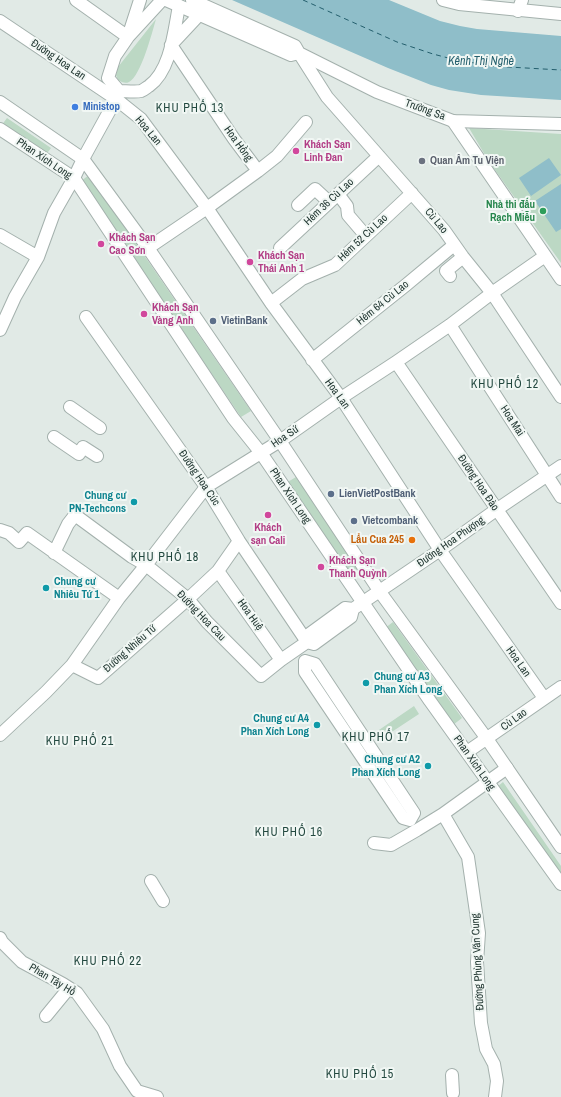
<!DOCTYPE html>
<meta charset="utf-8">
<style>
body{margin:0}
canvas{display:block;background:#e1eae6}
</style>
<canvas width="561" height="1097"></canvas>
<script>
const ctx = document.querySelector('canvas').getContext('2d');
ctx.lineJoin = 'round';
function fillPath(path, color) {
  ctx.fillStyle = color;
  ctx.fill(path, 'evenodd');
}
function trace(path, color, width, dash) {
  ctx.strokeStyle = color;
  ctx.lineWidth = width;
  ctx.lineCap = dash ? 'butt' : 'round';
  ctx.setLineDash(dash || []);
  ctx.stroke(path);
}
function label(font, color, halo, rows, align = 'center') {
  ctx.font = font + ' "Archivo Narrow",sans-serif';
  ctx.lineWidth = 4;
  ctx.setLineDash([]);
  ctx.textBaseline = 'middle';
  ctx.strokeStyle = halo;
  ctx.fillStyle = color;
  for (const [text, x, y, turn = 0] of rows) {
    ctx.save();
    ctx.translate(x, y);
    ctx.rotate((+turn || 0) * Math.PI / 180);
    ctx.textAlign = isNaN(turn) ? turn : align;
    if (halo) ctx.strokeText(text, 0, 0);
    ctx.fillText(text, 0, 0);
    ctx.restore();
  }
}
const green = new Path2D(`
 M156,19C152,33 141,76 129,82C125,84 122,82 118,80L116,75L118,67Z
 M7,118L51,148L45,156L1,126Z
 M469,128L561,134V263L488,160Z
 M89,175L251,411L241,417L81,181Z
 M296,477L361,574L351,580L286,483Z
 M393,622L462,718L453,725L385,628Z
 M414,706L419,714L381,739L376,732Z
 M503,782L561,866V879L496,788Z`);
const water = new Path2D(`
 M232,0H389L440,21L460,26L477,29L561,36V100L481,95L449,90L431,85L388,68Z
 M549,158L561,175L531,196L519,178Z
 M561,184V229L556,232L535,201Z`);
const ferry = new Path2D(`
 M303,0L397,42L433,54L452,59L491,66L561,70`);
const minor = new Path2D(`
 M76,0L128,37L140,0
 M162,0L128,37L115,56L108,78L119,91C125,91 136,92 141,91C144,90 147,87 149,86C171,70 174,31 179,6
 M518,11L522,0
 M0,21L116,99L141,119L207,208L271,303L341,398L440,550L544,698
 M299,53L327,97L444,230L463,257L492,293L561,397
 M453,121L561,279
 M258,171L277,156L306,122
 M338,194L347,206L348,215L366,236
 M298,205L315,189L329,202
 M0,235L38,257
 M148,248L207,208L258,171L234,139L171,45L199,15
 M280,248L379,156
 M450,276L446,271L463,257
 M271,303L302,279L335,265L412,193
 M86,317L206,487L239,541L307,642
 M450,325L561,497
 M0,330L15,297L38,257L54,213L74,178L83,159L116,99L119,91
 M312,360L406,285L454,245
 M396,362L561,603
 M70,407L100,428
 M54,437L79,454L83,447L97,456
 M0,530L9,533L19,542L27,533L119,598
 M54,553L68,524L75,515L132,557L146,565L188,599L207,622L261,676L281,660L307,642L314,644L351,617L353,609
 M218,571L281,660
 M307,642L308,635L345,608L353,609L440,550L496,510L561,466
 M305,661L315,664L414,813L410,820
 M305,661V672L403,818L410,820
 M72,665L119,598L146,565L206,487L280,441L341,398L396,362L450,325L492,293L545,256
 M0,735L46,692L72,665L98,678L188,599L218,571L239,541
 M467,752L561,687
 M374,843L391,845L417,830L443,814
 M151,881L163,901
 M0,938L2,942L22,962L63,984L77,993L103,1029L120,1066L137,1091L157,1097
 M46,1016L69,988
 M452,1075L453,1093
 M495,1097L497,1081L494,1064L486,1049L481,1023L477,962L479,933L468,857L443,814L507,768`);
const tertiary = new Path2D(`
 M166,0L291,55L299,53
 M192,0L295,46L299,53L377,92L453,121L561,124
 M443,0L459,4L561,14
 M0,102L83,159L148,248L280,441L380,592L487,739L561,847
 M0,129L74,178L233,418L261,453L430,701L561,884`);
const markers = [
 [75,107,4,"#3f7fe0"],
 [296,151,4,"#d1479c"],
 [422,161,4,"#6b7280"],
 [543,211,4,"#2e9e5b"],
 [101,244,4,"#d1479c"],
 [250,262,4,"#d1479c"],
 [144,314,4,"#d1479c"],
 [213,321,4,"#5c6f8a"],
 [331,494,4,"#5c6f8a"],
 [134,502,4,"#0f9aa8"],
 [268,515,4,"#d1479c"],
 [354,521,4,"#5c6f8a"],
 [412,540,4,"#e8710a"],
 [321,567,4,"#d1479c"],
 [46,588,4,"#0f9aa8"],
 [366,683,4,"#0f9aa8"],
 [317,725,4,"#0f9aa8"],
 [428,766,4,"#0f9aa8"]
];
const streetNames = [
 ["Đường Hoa Lan",58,60,34],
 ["Trường Sa",425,110,20],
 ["Hoa Lan",148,131,50],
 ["Hoa Hồng",238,144,54],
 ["Phan Xích Long",44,159,34],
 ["Hẻm 36 Cù Lao",329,202,-43],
 ["Cù Lao",436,221,50],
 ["Hẻm 52 Cù Lao",363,238,-43],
 ["Hẻm 64 Cù Lao",383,303,-39],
 ["Hoa Lan",337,394,54],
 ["Hoa Mai",512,421,57],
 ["Hoa Sứ",285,437,-34],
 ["Đường Hoa Cúc",199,478,56],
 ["Đường Hoa Đào",478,483,56],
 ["Phan Xích Long",290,496,56],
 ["Đường Hoa Phượng",451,542,-35],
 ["Hoa Huệ",250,615,54],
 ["Đường Hoa Cau",201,616,46],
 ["Đường Nhiêu Tứ",130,649,-41],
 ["Hoa Lan",518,662,55],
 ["Cù Lao",514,720,-36],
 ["Phan Xích Long",474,763,55],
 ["Đường Phùng Văn Cung",478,962,-93],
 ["Phan Tây Hồ",52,980,31]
];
const shopNames = [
 ["Ministop",83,107]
];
const hotelNames = [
 ["Khách Sạn",304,145],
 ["Linh Đan",304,158],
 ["Khách Sạn",109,238],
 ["Cao Sơn",109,251],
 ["Khách Sạn",258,256],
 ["Thái Anh 1",258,269],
 ["Khách Sạn",152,308],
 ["Vàng Anh",152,321],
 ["Khách",268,528,"center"],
 ["sạn Cali",268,541,"center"],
 ["Khách Sạn",329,561],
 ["Thanh Quỳnh",329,574]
];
const worshipNames = [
 ["Quan Âm Tu Viện",430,161]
];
const leisureNames = [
 ["Nhà thi đấu",535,205],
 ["Rạch Miễu",535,218]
];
const serviceNames = [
 ["VietinBank",221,321],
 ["LienVietPostBank",339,494],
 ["Vietcombank",362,521]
];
const cultureNames = [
 ["Chung cư",126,496],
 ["PN-Techcons",126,509],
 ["Chung cư",54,582,"left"],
 ["Nhiêu Tứ 1",54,595,"left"],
 ["Chung cư A3",374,677,"left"],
 ["Phan Xích Long",374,690,"left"],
 ["Chung cư A4",309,719],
 ["Phan Xích Long",309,732],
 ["Chung cư A2",420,760],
 ["Phan Xích Long",420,773]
];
const foodNames = [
 ["Lẩu Cua 245",404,540]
];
const waterNames = [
 ["Kênh Thị Nghè",481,62]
];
const neighbourhoodNames = [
 ["KHU PHỐ 13",190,109],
 ["KHU PHỐ 12",505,385],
 ["KHU PHỐ 18",165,558],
 ["KHU PHỐ 17",376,738],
 ["KHU PHỐ 21",80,742],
 ["KHU PHỐ 16",289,833],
 ["KHU PHỐ 22",108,962],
 ["KHU PHỐ 15",360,1075]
];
fillPath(green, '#bcd8c4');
fillPath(water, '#8fbec9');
trace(ferry, '#245f6d', 1, [5, 4]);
trace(minor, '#a4b1ad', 14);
trace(tertiary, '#a4b1ad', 14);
trace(minor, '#fff', 12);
trace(tertiary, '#fff', 12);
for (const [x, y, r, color] of markers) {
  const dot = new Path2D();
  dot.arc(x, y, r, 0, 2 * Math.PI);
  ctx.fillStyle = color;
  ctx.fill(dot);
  trace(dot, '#f1f7f4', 1.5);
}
label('11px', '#233833', '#f1f7f4', streetNames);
label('bold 11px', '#366cbe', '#f1f7f4', shopNames, 'left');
label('bold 11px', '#b23c85', '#f1f7f4', hotelNames, 'left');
label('bold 11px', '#5b616d', '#f1f7f4', worshipNames, 'left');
label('bold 11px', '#27864d', '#f1f7f4', leisureNames, 'right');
label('bold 11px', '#4e5e75', '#f1f7f4', serviceNames, 'left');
label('bold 11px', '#0d838f', '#f1f7f4', cultureNames, 'right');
label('bold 11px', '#c56008', '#f1f7f4', foodNames, 'right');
label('italic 12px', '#245f6d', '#f1f7f4', waterNames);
ctx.letterSpacing = '1px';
label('12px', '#22483f', '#f1f7f4', neighbourhoodNames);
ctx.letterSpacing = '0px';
</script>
